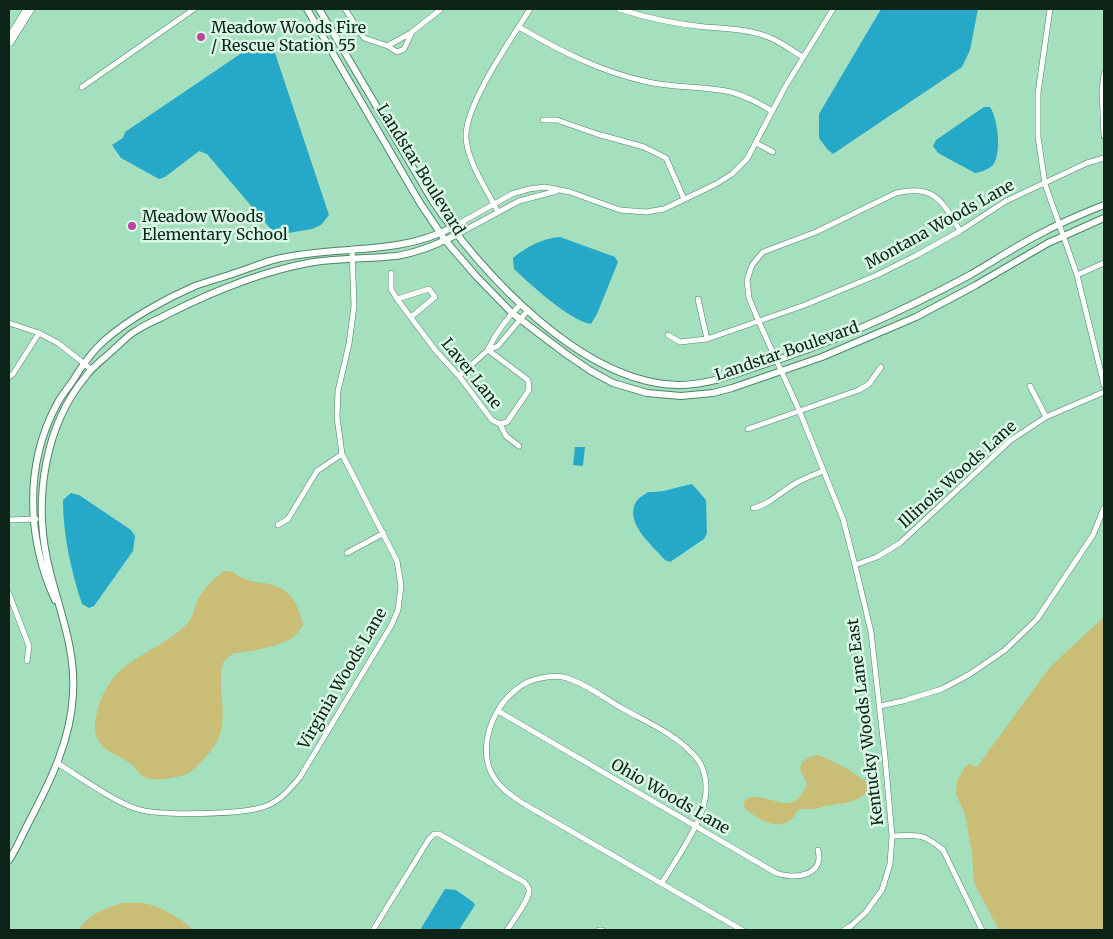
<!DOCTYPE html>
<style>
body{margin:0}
#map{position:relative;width:1113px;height:939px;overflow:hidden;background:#a4dfbe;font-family:Merriweather,serif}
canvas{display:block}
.frame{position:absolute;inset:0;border:10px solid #0c2418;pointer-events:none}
</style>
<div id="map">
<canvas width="1113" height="939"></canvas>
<div class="frame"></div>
</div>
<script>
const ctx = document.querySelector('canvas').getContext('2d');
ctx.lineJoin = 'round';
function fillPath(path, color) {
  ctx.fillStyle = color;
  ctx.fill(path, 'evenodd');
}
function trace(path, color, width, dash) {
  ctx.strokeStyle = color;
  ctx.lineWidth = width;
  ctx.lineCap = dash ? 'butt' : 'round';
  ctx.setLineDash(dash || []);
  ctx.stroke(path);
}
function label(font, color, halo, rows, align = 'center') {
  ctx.font = font + ' Merriweather,serif';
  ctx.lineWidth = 5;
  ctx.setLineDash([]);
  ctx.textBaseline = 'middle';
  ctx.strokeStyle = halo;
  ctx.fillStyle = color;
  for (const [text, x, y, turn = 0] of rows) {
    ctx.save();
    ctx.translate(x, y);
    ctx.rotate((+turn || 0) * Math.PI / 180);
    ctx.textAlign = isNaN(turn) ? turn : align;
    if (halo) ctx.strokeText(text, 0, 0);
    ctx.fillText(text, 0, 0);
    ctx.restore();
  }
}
const green = new Path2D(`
 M224,571C234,570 236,576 245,579C251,582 258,582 264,583C290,588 297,600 303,625C301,628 298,632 296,635C284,646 250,652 234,653C231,656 225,659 223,663C220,670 221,682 221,689C223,720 227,735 204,759C200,763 195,769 190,772C182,778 159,780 150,779C143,778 139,773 135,768C124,754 102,755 96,735C93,727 96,717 98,709C114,655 153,658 188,623C193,617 194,609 197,602C203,589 212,580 224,571Z
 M1104,617V930H999L974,883L972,853L965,815L956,794L957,781L965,767L969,764L977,767L1050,667Z
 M819,755L846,768L868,783C872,802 837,804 825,806C821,807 817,809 813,809C807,810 803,808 798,810C785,836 758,821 743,806L746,799C768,789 792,823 807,784L800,769L802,762L812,756Z
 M122,903C129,903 136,902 143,903C161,907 180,917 193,930H78C89,914 104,909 122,903Z`);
const water = new Path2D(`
 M881,9H978L970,50L962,67L833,154L827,149L819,138V114Z
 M258,42H266L274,50L329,215L321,225L312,229L276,235L207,154L199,151L165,177L159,179L121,158L112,145L123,138L125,132Z
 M984,107H990C998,119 1002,153 993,165C987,170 982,172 975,173L938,153L933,146L936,140Z
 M560,237L615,257L618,262L597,314L591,324C570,321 530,284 514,269L513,258C526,247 543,238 560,237Z
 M575,447H585L583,466L573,465Z
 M692,484L706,500L707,533L704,539L670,562L665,560C653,546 624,523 636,502C638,498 644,495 648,492C664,493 676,487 692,484Z
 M71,493L79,495L131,530L135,536L133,551L94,606L89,608L82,604C71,571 63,534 63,500Z
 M445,889L456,890L473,902L475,905L459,930H420Z`);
const minor = new Path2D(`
 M345,9L364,38L388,46L397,52L404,49L412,32L441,9
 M619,9C647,18 676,24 705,27C729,29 751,29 773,39C783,44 793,51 803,57
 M1050,9L1038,93V137L1045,184L1077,275L1104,385
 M519,27C560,51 601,72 648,82C675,88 703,86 731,92C746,96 759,103 772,111
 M387,46L411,33
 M1104,74L1102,90L1104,136
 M82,87L194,9
 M543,120H557L597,134L644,147L666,158L684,199
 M756,143L773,152
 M498,212C487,190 468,163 466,138C464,106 512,38 530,9
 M451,228L512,194L529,189L545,187L570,192L620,210L646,212L664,209L716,184L732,174L747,159L785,87L833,9
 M456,235L519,201L557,191
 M391,273V289L397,299L436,351L459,376L492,420L500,424L507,422L529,390L528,380L488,350
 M1077,275L1104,263
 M397,299L429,289L435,297L411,317
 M698,299L707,339
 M9,323L39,333L58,343L91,369
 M668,335L680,342L707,339L805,305L877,275L917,255L960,231L1006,201L1087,163L1104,158
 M488,349C496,333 508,317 521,304
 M459,376L488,350L498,346L528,310
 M9,377L13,374L39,333
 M1030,386L1046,417
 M500,424L506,436L519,446
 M748,429L859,390L869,384L881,367
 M753,508C768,506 784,489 798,482C806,478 815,474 824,471
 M9,520L36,519
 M278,525L288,519L317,471L342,454
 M347,553L384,533
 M855,565L877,557L900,543L1011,440L1046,417L1104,392
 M9,594L29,646L27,661
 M880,706L903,701L942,689L970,674L1005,650L1037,619L1093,535L1104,508
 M498,711L776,873C794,880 825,876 818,850
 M57,763C80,777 113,801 137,809C159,816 244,815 266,806C280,801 291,788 300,777L391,626L398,610L401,586L397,561L342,454L337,417L338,391L349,344L354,306L352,249
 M892,836C917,835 923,833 943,850L982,930
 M662,883C676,859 707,817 706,788C706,776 702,763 693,754C674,733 644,721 620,707C603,697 586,684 567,678C558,675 550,676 541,678C504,684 476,735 490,770C497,786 510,795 524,804L742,930
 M373,930L429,839L434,834H439L524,882C526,884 528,886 529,889C531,898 512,922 507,930
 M599,930H602
 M844,930L851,926L866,912L882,890L890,864L892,836L885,757L871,632L855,565L843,519L799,410L759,322L749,298L747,280L752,265L763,252L816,232L896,193C935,184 942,201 960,231`);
const tertiary = new Path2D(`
 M307,9L420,203L445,240L476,276L512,313L566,354L591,371L613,383L647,393L681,396L713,393L732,388L822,357L916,317L976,285L1048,243L1104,218
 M319,9L432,200C482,274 583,384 679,385C707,385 733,375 759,366C832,343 901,312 968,276C991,263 1013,248 1036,236C1058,224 1081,214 1104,205
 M55,600C27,538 24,465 57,404C61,396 67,389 72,382C81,367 91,352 105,340C129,319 165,299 195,286C209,281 224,277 238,272C251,268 264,262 277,259C335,245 397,256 451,228
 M9,860C17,848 23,833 30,820C51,780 71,739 73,694C76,645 57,606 47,559C34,498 45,425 86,376C93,366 104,359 113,350C120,344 128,335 137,330C148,323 159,319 170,313C214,291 260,272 308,263C337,258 367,259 396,256C416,253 438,244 456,235`);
const motorway = new Path2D(`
 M9,41L29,9`);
const markers = [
 [201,37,5,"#bb459c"],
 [132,226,5,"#bb459c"]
];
const poiNames = [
 ["Meadow Woods Fire",211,28],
 ["/ Rescue Station 55",211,46],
 ["Meadow Woods",142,217],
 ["Elementary School",142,235]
];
const streetNames = [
 ["Landstar Boulevard",420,170,58],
 ["Montana Woods Lane",940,225,-29],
 ["Landstar Boulevard",787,352,-19],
 ["Laver Lane",471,374,51],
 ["Illinois Woods Lane",958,475,-42],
 ["Virginia Woods Lane",343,679,-60],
 ["Kentucky Woods Lane East",866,722,-97],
 ["Ohio Woods Lane",670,797,30]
];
fillPath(green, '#cabd75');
fillPath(water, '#26a8c8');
trace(minor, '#4d8567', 6);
trace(tertiary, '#4d8567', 8);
trace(motorway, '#4d8567', 11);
trace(minor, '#fff', 5);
trace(tertiary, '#fff', 6);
trace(motorway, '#fff', 10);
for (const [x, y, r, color] of markers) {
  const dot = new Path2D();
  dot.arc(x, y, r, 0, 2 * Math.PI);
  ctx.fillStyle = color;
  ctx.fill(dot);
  trace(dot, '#dbf8e7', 2);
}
label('16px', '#0c2418', '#dbf8e7', poiNames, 'left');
label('16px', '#0c2418', '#dbf8e7', streetNames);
</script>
